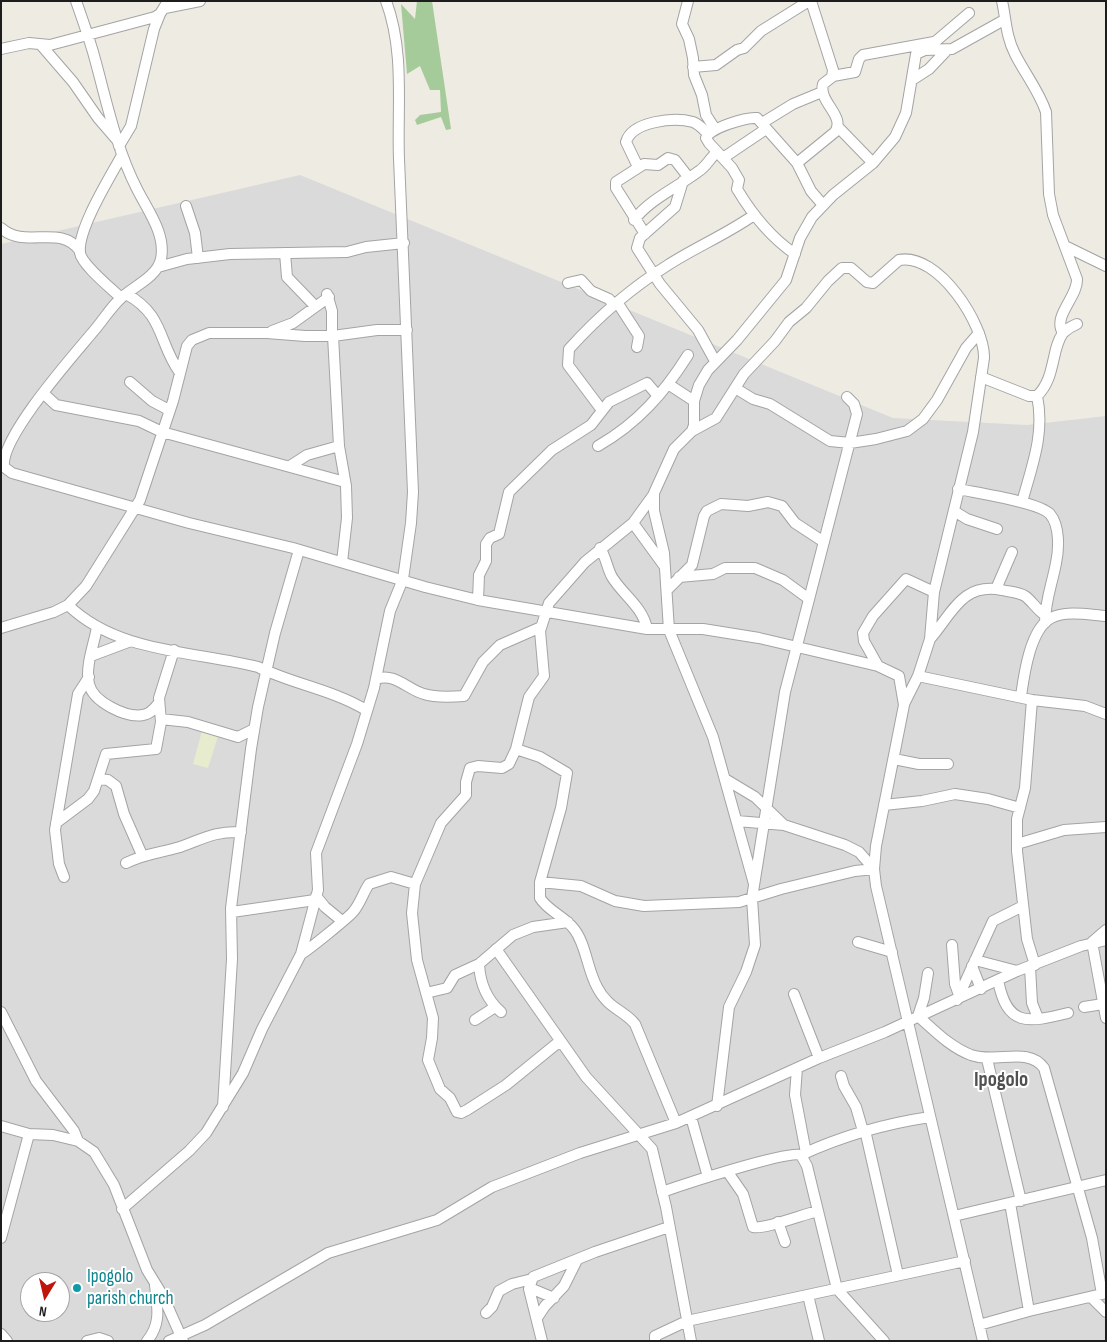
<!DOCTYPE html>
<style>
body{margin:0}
#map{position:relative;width:1107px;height:1342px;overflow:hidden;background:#eeebe3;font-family:"Sofia Sans Condensed",sans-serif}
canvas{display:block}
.frame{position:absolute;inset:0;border:2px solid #1d1d1d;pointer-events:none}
.north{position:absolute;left:20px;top:1272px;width:50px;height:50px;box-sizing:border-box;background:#fff;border:1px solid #a5a5a5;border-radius:50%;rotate:189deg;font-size:14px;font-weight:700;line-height:20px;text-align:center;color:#1d1d1d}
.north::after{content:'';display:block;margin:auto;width:18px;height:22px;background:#c0150a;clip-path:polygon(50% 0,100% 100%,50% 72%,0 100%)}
</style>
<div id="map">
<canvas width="1107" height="1342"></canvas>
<div class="frame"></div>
<div class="north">N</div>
</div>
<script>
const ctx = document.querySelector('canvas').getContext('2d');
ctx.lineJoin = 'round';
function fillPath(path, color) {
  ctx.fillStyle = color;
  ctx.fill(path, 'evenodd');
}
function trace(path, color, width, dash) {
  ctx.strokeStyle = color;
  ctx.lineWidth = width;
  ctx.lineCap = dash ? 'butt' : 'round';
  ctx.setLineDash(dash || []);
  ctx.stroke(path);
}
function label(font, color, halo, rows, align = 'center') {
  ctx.font = font + ' "Sofia Sans Condensed",sans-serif';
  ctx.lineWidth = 4;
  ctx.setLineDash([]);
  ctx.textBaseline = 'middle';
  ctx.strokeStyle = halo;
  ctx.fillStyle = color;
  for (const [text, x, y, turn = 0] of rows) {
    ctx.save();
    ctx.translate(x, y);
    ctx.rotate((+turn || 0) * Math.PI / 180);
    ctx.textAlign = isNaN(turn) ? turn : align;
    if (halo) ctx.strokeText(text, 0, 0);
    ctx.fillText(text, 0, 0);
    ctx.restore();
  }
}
const residential = new Path2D(`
 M300,175L893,418L1027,425L1106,416V1341H1V244ZM30,1282H60V1312H30Z`);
const farmland = new Path2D(`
 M202,731L218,736L208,768L193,764Z`);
const forest = new Path2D(`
 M417,1H432L451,129L446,130L441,117L417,125L415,120L420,115L441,112L440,90H430L420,66L407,74L401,4L415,19Z`);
const minor = new Path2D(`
 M76,1C82,18 88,35 93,52C106,98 115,146 137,189C148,211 166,234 161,259C157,277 134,286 121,298C110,308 102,322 92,333C72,357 0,438 4,467L12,473L189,523L293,548L425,587L478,600L647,629H703L759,638L878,666L899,676L904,705L876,846L874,869L876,886L983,1341
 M688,1L682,24L689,39L693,58L694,75L702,95L706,115L715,129
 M1002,1C1006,19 1006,37 1015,54C1025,74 1039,91 1046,112L1049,194L1053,215L1077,279C1078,297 1052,316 1063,333
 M165,8L200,1
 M41,45L73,82L98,118L117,140
 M929,47L969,13
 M1,49L29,43L50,45L155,17L160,14L168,1
 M693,67L716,65L737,50L744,48L761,31L809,1
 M833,76L855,72L859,59L863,55L934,42
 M912,80L929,69L947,50
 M762,123L793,104L822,92
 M838,127L873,163
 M119,146L131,126L154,29L160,14
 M723,158L766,129
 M797,163L835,132C846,116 818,102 823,84L832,77L833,70L811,1
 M638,167L626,142C632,121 674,117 693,122C699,124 703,129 708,134
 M683,181L675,207L640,238L637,248L660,284L698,330L715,361
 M186,206L195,233L198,258
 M634,220C650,199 678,187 699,171C706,167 710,158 717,152
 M1,228C25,250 60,223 80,251
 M645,234L616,188V182L644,164L658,165L668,158L675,160L689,178
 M1067,247L1106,266
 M285,253L287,277L315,306
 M795,254C770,237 752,214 737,189L739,180L732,168L709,143L706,138C710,128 746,117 757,118L797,163L811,191L823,205
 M158,267L187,259L230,254L347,252L366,247L404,243
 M568,283L581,280L591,291L609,299L614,305
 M126,294C165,315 158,343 180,373
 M327,294L332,311V336
 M121,298C112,289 82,265 80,253C77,229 111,176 122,155
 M617,302L639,336L637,347
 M272,331L293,323L329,297
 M333,336L339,446L346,486L347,518L342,562
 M981,377L1029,396H1037C1056,378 1051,349 1063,333C1067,329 1072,326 1077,324
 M130,382L152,401L169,410
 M668,384L694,401
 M735,388L753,399L770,404L830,441L850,443L876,439L907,431L923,419L937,400L966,348L979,333
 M43,393L56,405L139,421L162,432L345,482
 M601,409L568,365L569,349C598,317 631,288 668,265C696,247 727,234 754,215
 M692,431L716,418L744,374L775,341L789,322L806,308L828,281L842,268H851L867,282L873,283L899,260C938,252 985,325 984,358L973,432L934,592L930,639L918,676L904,704
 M598,446C638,423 664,393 688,355
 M290,466L307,455L339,446
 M958,489C977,493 1039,502 1050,514C1060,526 1059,549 1056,563C1052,585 1045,600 1045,623
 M1022,502C1032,466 1045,433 1037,396
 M954,511L967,519L997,529
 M633,523L665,567
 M600,548C606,557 607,568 612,577C623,595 643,607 647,629
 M679,577L713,574L725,568H755L783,580L809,599
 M996,589L1012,552
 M667,590L692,565L704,516L707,511L721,504L748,506L768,502L782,506L795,523L824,542
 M478,600L479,575L486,561V544L490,538L499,534L509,492L552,450L591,425L609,402L647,383L658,396
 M68,605C117,653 194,651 258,667C293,684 333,690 366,710
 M97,627C94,645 85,666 89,684C93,702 126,718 143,715C150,714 154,709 158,704
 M1,628L54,612L68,605L86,586L140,500L173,401L187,346L192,340L209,333H267L305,336H333L377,330H407
 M930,639C952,614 962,582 1002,590C1010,592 1018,592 1025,596C1032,601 1037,610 1045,615
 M91,656L131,641
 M878,666L864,641L863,633L873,616L906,579L934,592
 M918,676L1032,700L1085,706L1106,714
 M376,679C395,672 408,690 424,694C436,698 451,697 464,696L483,662L500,645L541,627
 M1021,696C1024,675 1030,629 1051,618C1066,610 1090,615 1106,616
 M1032,700L1025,788L1017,819V851L1027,939L1035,965
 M161,719L188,722L238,737L254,729
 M516,749L540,757L567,773L561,808L540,882V898C548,911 564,916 574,929C586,944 587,969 597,987C609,1010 623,1009 635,1024L676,1123
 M894,759L919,764H948
 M98,779L108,780L116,786L124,814L142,855
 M725,779L755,797L784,825
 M884,805L922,801L955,794L988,799L1020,808
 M737,821L784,825L845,845L859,852L874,869
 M56,823L88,799L94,791L106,754L156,749L161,722L159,698L174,650
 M1017,844L1064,830L1106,827
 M126,863C146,853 160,853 180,847C203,839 214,831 241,832
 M64,877L59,864L55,830L78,694L89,677
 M540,882L581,886L615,901L644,906L739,902L781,889L855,871L874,869
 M754,884L713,737L669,630L664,553L654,511V493L674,449L692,431L694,425V401L699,385L708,370L737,340L786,280L800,238L812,217L833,195L873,163L895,137L906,113L916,54L925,50L952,49L1004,20
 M316,896L325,907L342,921
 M232,912L315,900
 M1106,930L1092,942L1106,1018
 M858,942L892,952
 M952,945L955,984L959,995
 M496,949L586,1077L652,1149L666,1207L691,1341
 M301,954C306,952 349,917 353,912C360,904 363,893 369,884L391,877L415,884
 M975,960L1017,971
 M479,964C480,983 486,999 501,1012
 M972,966L981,989
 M1030,967L1032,1003L1038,1018
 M928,973L924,998L918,1016C935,1031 950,1047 971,1055C997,1064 1028,1046 1044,1068L1092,1238L1102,1294
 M998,980C1007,1027 1027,1023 1068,1013
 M426,993L447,988L455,975L479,964L513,935L533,927L568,922
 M794,994L819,1058
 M957,1000L993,921L1023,906
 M1084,1007L1103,1004
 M1,1012L36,1081L74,1131L78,1141
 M475,1020L495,1007
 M560,1041L506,1085L467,1110L461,1113L457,1112L450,1098L440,1089L428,1060L432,1038L433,1018L417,960L412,913L415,884L441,823L466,795V782L470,768L478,766L502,768L509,764L516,749L529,697L544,676L540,631L549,603L585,562L633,523L654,494
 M987,1059L1021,1201
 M797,1068L795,1095L806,1153
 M841,1076L844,1086L856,1107L863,1131
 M717,1106L729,1007L746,972L755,945L752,898L785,692L857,414L854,404L847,397
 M223,1107L232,959L231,908L251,749L258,707L275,633L299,550
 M691,1117L708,1177
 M1,1126L29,1134L53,1135L78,1141L94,1152L114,1185L147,1270L163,1296L183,1341
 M865,1130L898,1275
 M801,1155C844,1135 883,1124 930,1117
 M727,1171L743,1194L753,1227C763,1230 804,1214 818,1211
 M662,1192C682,1185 788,1150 801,1155L807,1166L837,1289L884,1341
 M1010,1203L1029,1311
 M122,1209L189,1151L206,1133L243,1073L262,1029L301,954L318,890L316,853L357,744L374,688L390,611L403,579L411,523L413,492C409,381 404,270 399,159C397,107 405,52 386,1
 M954,1216L1106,1180
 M778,1222L785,1242
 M1,1238L29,1134
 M530,1288L554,1298
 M808,1295L819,1341
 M1091,1297L1106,1312
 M486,1313L492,1307L499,1291L512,1284L532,1279
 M537,1318L545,1306L564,1286L577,1260
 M979,1325L1029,1311L1106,1293
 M1,1334L7,1341
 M87,1341L99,1338L108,1341
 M147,1341C162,1323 157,1306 155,1285
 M169,1341L205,1325L328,1253L437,1220L492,1187L580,1153L676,1123L819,1058L885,1032L1017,971L1081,946L1106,940
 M542,1341L529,1289L533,1277L595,1252L669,1227
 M655,1341V1336L687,1321L965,1261`);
const markers = [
 [77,1288,5,"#0f9aa8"]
];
const cultureNames = [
 ["Ipogolo",87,1277],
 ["parish church",87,1299]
];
const quarterNames = [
 ["Ipogolo",1001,1081]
];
fillPath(residential, '#dbdada');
fillPath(farmland, '#e8eccf');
fillPath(forest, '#a5cb9a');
trace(minor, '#a4a4a4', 12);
trace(minor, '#fff', 10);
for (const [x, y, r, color] of markers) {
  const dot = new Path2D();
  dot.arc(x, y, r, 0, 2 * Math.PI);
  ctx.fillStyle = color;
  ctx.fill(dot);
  trace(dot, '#fff', 2);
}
label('19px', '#0d838f', '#fff', cultureNames, 'left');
label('bold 21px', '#505050', '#fff', quarterNames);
</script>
